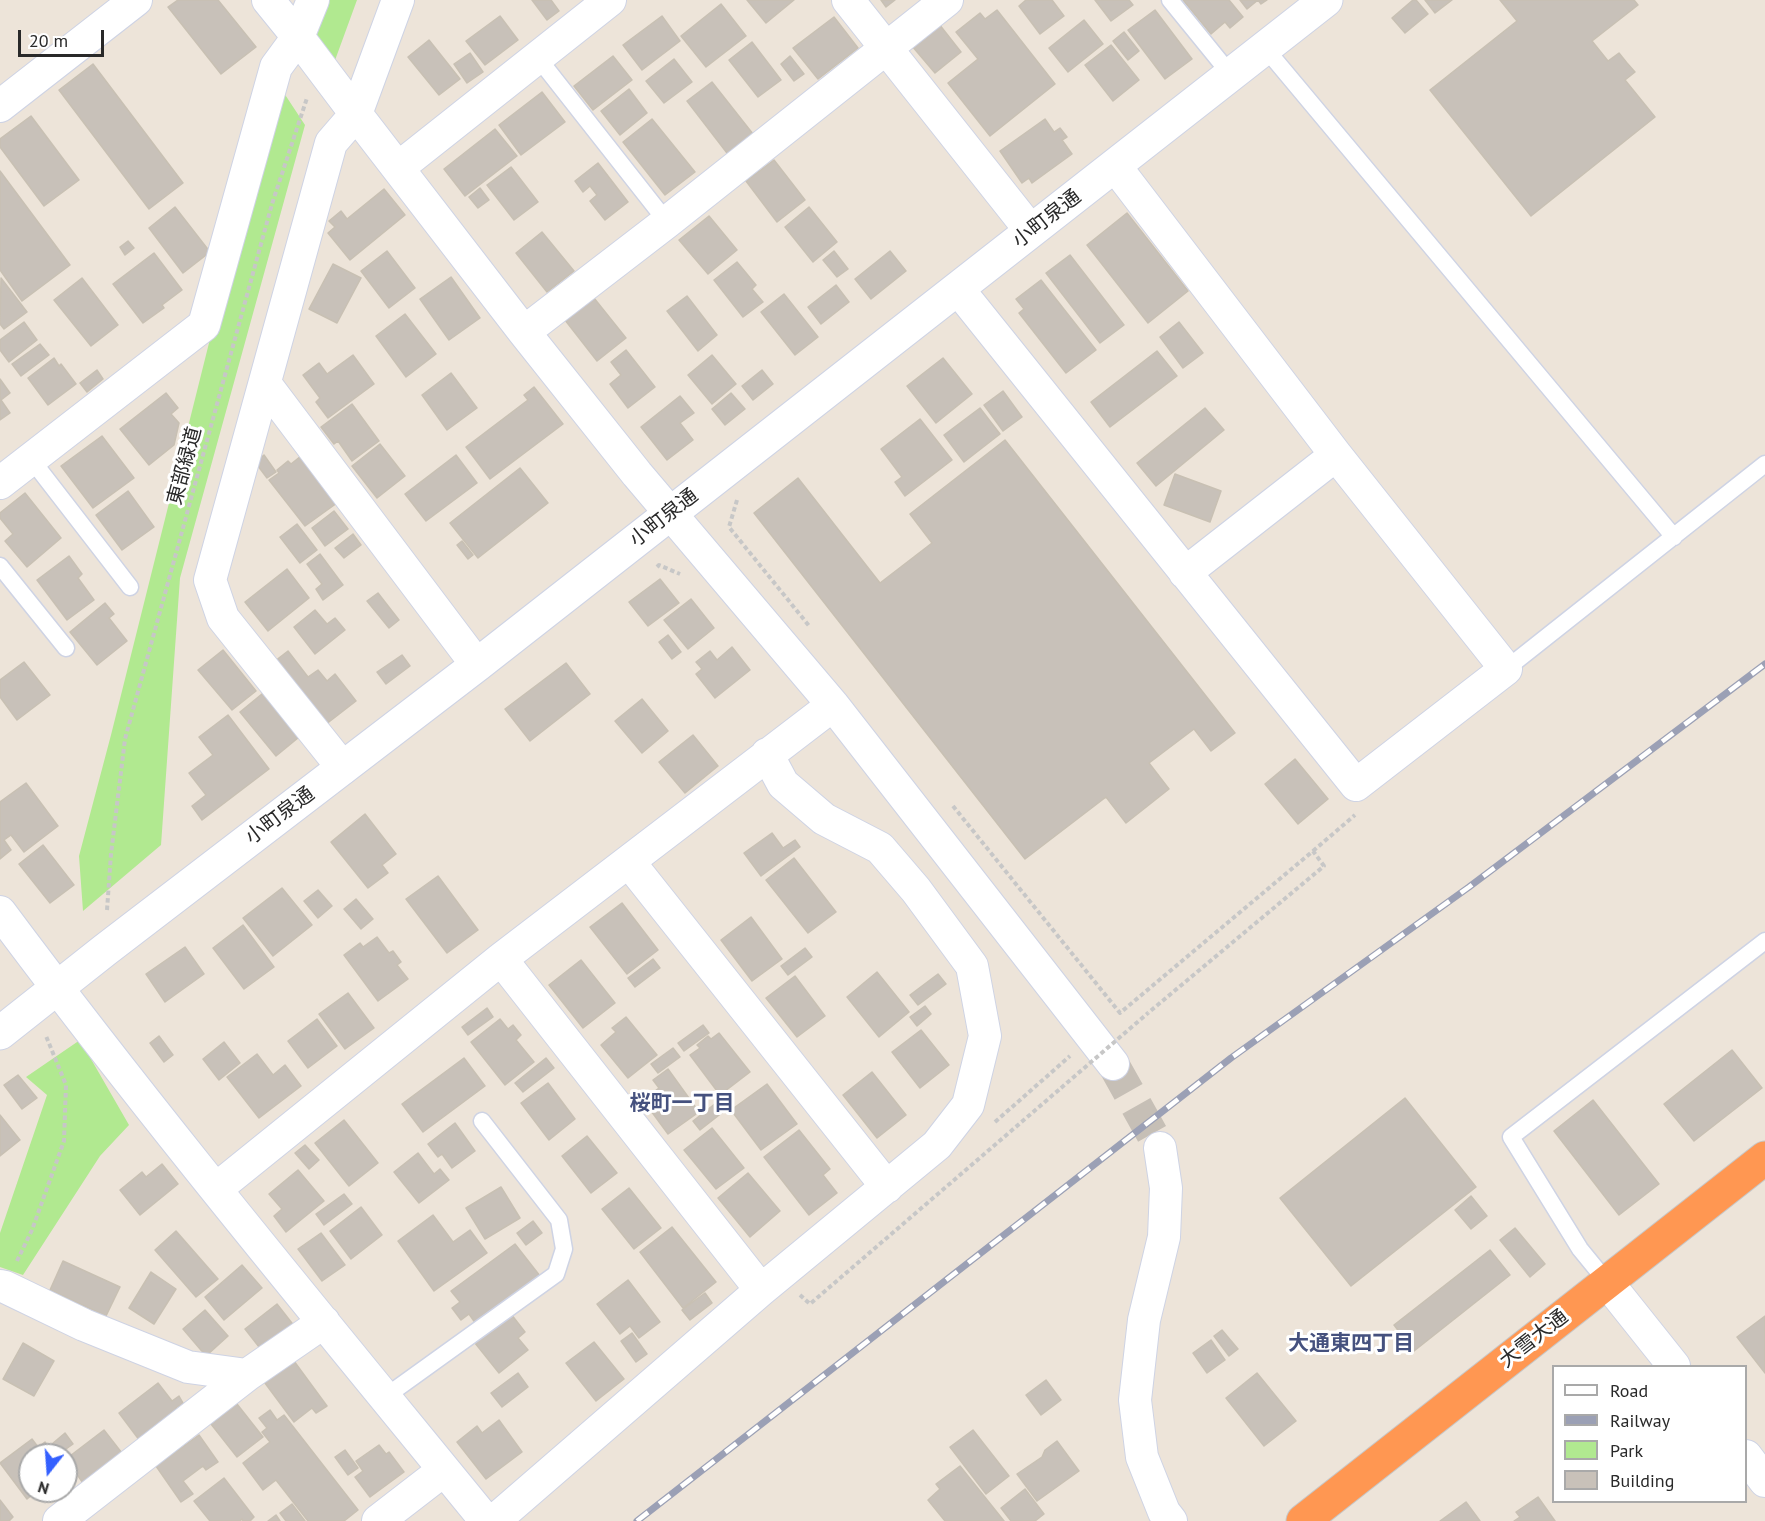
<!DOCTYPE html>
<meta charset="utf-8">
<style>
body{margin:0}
#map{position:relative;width:1765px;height:1521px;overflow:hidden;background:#ede4d9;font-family:"PT Sans",sans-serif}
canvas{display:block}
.legend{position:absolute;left:1552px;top:1365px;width:195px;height:138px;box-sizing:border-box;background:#fff;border:2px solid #a9a9a9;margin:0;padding:8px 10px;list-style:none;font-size:18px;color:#292929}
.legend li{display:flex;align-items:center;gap:12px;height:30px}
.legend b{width:30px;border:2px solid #a9a9a9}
.north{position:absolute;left:18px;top:1443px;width:60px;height:60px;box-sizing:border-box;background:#fff;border:2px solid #a9a9a9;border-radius:50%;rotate:197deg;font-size:16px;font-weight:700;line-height:24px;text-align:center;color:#292929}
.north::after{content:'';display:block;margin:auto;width:21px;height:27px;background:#3460ff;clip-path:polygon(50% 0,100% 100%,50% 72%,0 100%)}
.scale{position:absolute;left:18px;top:30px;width:86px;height:27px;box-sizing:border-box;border:3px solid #292929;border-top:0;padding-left:8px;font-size:18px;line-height:21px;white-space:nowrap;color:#292929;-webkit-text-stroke:4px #fff;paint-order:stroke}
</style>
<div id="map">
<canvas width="1765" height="1521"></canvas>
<ul class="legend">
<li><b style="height:8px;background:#fff"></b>Road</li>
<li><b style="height:8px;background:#9ba0b5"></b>Railway</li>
<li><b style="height:16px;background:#b1e990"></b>Park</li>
<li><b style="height:16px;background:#c8c1b9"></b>Building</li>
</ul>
<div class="north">N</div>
<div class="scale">20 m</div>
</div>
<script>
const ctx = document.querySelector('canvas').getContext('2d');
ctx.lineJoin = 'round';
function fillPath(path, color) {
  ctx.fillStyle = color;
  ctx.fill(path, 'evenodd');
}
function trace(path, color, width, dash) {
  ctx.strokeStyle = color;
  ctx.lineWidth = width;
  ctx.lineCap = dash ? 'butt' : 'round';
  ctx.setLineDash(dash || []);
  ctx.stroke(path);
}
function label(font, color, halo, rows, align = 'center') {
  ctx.font = font + ' "PT Sans","Noto Sans JP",sans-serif';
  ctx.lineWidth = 6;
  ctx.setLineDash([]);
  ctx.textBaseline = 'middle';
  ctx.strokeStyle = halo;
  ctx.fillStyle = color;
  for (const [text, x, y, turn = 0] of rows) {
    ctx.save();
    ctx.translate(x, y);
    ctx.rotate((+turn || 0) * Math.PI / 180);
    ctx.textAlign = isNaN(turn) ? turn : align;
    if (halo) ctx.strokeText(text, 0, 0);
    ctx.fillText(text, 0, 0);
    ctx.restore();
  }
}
const green = new Path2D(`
 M321,0H357L334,63L309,32Z
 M280,87L305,125L180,578L161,845L83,911L79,856L111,735L212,331Z
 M80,1040L129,1125L100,1156L23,1275L0,1267V1233L47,1095L26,1077Z`);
const building = new Path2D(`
 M178,0H218L256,47L221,74L168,7Z
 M532,0H551L559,11L547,20Z
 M747,0H794L766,23Z
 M881,0H895L886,7Z
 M1026,0H1052L1064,16L1040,34L1019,6Z
 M1095,0H1129L1133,5L1111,21Z
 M1183,0H1229L1243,17L1230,28L1225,22L1211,34Z
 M1240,0H1267L1261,4L1258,0L1247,9Z
 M1413,0H1416L1428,14L1405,33L1392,18Z
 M1425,0H1452L1435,13Z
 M1500,0H1634L1638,5L1592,41L1608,61L1619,53L1627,63L1635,72L1625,80L1655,117L1531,216L1430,90L1517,21Z
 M721,4L746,36L706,67L681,36Z
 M997,10L1055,84L990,136L948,83L978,59L956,32L980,13L985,19Z
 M1155,10L1192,59L1165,79L1128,30Z
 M500,16L518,40L485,65L466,41Z
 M662,16L680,41L642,70L623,45Z
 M834,17L858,48L818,79L793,48Z
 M1084,20L1103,44L1068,72L1049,48Z
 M939,24L961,52L935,73L912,46Z
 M1124,32L1139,51L1128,60L1113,41Z
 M429,40L460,79L439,95L408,57Z
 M752,42L781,80L758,97L729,60Z
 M1111,45L1139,80L1113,101L1085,65Z
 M470,53L483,72L467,83L454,64Z
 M613,56L632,80L593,110L574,86Z
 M790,56L804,74L794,81L781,64Z
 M674,59L692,82L664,103L646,81Z
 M93,64L183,183L149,209L59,90Z
 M712,82L753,134L727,153L687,101Z
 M629,89L647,113L620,135L601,111Z
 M542,92L565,122L521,155L499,125Z
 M31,116L79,180L44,206L0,147V139Z
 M652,119L695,172L665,195L623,142Z
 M1045,119L1054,132L1060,128L1067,137L1062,140L1072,154L1032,183L1029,178L1022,183L1000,151Z
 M495,129L517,156L465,196L444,169Z
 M774,160L805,200L777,222L746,181Z
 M598,163L628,202L605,220L590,201L597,195L590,186L583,192L575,181Z
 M511,167L538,202L514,220L487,185Z
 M0,171L70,265L22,301L0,270Z
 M480,188L489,200L478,208L469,197Z
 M384,189L405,215L350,260L328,233L335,227L329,221L341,211L347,219Z
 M175,207L210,252L183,273L149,228Z
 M809,207L837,242L813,262L785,227Z
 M1127,213L1188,291L1148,323L1087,245Z
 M709,216L737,250L708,274L679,240Z
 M542,232L574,271L547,292L516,253Z
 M128,241L134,248L125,255L120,247Z
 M387,251L415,288L389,308L361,271Z
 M834,251L848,269L837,277L823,260Z
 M890,251L906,271L871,299L855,279Z
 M154,253L182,290L162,305L164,308L143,323L113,284Z
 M1070,255L1124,325L1100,343L1046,273Z
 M737,262L756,285L752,289L763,302L743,317L714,280Z
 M333,264L361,278L337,323L309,309Z
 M451,277L480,318L449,340L420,299Z
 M1,278L27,312L4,329L0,324Z
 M82,278L118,325L91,346L54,300Z
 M1041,280L1096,350L1066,373L1019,313L1024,309L1016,299Z
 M836,285L849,302L821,324L808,307Z
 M784,294L818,337L795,355L761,312Z
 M687,296L717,335L698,351L667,311Z
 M594,298L626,338L597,361L565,320Z
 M405,314L436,354L406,377L376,336Z
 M24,322L37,340L9,362L0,350V340Z
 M1179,322L1203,353L1183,368L1160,337Z
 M40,344L49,355L21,376L12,364Z
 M626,350L655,387L628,408L610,384L621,375L611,362Z
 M1157,351L1177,376L1110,427L1091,402Z
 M353,355L374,384L328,418L316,402L320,398L303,375L319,363L327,374Z
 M712,355L736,384L712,404L688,375Z
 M54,358L59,366L61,364L76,384L48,405L28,378Z
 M943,358L972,394L936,423L907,386Z
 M97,370L103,379L87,392L80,383Z
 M762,370L773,384L753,400L742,386Z
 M451,373L477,408L447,430L422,395Z
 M0,379L10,393L1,400L10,413L0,420Z
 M534,387L563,424L490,479L466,447L528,400L524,395Z
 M1003,391L1022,417L1003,431L984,405Z
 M166,393L178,408L171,414L179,423L174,445L149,465L120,429Z
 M731,393L745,409L725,425L712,409Z
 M680,396L694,413L680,423L693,440L667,460L641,427Z
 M352,404L379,441L352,461L338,441L334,444L321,427Z
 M980,408L1000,434L964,462L944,435Z
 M1205,408L1224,430L1156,486L1137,463Z
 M920,419L952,460L905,496L895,482L902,477L881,449Z
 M102,436L134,478L93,508L61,466Z
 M1005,440L1235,733L1211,751L1194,729L1149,763L1169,789L1126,823L1106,797L1025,859L754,513L798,478L880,583L932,543L910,514Z
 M380,444L405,476L377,498L352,466Z
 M264,455L276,472L267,478L255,462Z
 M456,455L477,483L426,521L405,494Z
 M301,456L337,503L305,526L269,480L279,473L277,470L288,461L291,464Z
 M520,468L548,503L478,558L450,523Z
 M1175,474L1221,491L1210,522L1164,505Z
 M128,491L154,527L122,550L96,515Z
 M25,493L61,538L27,567L5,541L13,534L0,518V513Z
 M334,511L348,529L325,546L312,528Z
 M297,524L317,550L300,563L280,537Z
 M353,534L361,545L344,558L335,548Z
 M462,541L473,555L468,559L457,545Z
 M320,554L343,585L323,600L316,589L322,584L307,564Z
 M69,556L82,574L78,578L94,600L67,620L37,580Z
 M287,569L309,598L268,631L245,602Z
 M660,579L679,603L648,626L629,602Z
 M378,593L399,620L389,628L367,601Z
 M691,599L714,628L688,649L664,620Z
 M105,603L114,614L109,618L127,641L97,665L70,632Z
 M315,610L327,624L335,618L345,630L315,654L294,627Z
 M668,635L681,652L672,659L659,642Z
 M732,647L750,670L715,698L696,674L702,669L696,662L710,651L717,660Z
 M223,650L256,691L232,710L198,670Z
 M288,651L308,677L318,670L327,681L335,674L356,701L325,725L275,661Z
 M402,655L410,666L386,684L377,672Z
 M24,662L50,695L17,720L0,697V680Z
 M566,663L590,694L530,741L505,709Z
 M268,689L304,733L276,756L240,712Z
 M642,699L668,731L642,753L615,721Z
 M228,715L269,769L202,820L192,806L206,795L189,773L213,755L199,737Z
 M693,735L718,766L685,793L659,762Z
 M1295,759L1328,799L1298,824L1265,784Z
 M26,783L58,826L24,852L11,835L4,840L11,850L0,859V802Z
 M365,814L396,854L382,865L388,873L368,888L331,842Z
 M772,833L783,848L795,840L800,847L761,876L744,853Z
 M43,845L74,885L50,903L19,864Z
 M794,858L836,912L808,933L766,880Z
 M438,876L478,930L447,953L406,899Z
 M282,888L312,925L273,956L243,918Z
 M318,890L332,906L318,918L304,901Z
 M356,899L373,919L361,929L344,909Z
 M622,903L658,950L627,974L590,927Z
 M751,917L782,959L752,981L721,940Z
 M243,925L274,967L244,989L213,948Z
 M377,937L389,953L393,951L401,962L397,965L408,979L378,1001L344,955L360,943L363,947Z
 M185,947L204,974L165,1002L146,974Z
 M805,948L812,957L788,975L781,966Z
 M653,959L660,968L635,987L628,978Z
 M581,960L615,1003L583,1028L549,985Z
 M877,972L909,1012L879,1037L847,997Z
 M938,974L946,984L918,1005L910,995Z
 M795,976L825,1016L797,1037L766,998Z
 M348,993L374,1028L345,1049L319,1014Z
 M925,1006L931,1014L917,1026L910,1017Z
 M487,1008L493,1017L468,1035L462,1027Z
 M626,1017L657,1055L628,1078L601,1045L616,1032L612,1028Z
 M317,1019L337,1046L308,1068L288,1041Z
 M500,1019L508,1029L513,1025L521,1035L516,1040L534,1062L505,1085L471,1042Z
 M703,1025L709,1033L684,1051L678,1043Z
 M921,1030L949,1065L920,1088L892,1052Z
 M719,1033L750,1072L720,1095L690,1055L700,1048L697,1045L708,1036L711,1039Z
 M159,1036L173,1055L164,1062L150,1043Z
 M224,1042L240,1063L219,1080L203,1059Z
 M673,1048L680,1057L658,1073L651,1064Z
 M1732,1050L1762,1088L1694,1141L1664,1104Z
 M257,1054L273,1075L285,1065L301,1086L259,1118L227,1077Z
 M464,1058L485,1086L423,1132L402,1104Z
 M546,1058L554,1068L523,1092L515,1083Z
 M668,1069L699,1112L668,1134L643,1100L659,1088L653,1080Z
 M872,1072L906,1115L877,1138L843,1095Z
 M18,1075L37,1098L22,1109L4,1085Z
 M548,1083L575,1119L549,1140L521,1103Z
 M767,1084L797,1124L761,1150L731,1110Z
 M1405,1098L1476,1187L1351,1286L1280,1198Z
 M1593,1100L1659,1184L1619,1215L1554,1131Z
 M716,1103L723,1112L700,1130L693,1121Z
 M0,1115L20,1140L0,1156Z
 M344,1120L378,1163L349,1186L315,1143Z
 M455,1123L475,1151L452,1168L442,1154L438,1157L428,1144Z
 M712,1128L744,1168L716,1189L684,1150Z
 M799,1130L830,1169L823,1175L837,1193L809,1215L764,1157Z
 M587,1136L617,1173L591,1193L562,1156Z
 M305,1145L319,1160L309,1169L295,1153Z
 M418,1153L434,1174L440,1169L449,1180L419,1203L394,1172Z
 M162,1164L178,1184L140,1215L120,1190L142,1172L146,1177Z
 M298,1170L324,1201L286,1232L274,1216L282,1209L269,1194Z
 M748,1173L780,1211L750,1237L718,1198Z
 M501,1187L520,1218L485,1239L466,1208Z
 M629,1188L661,1228L634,1249L602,1209Z
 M344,1194L352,1204L324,1225L316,1214Z
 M1471,1196L1487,1216L1471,1229L1455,1210Z
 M361,1207L382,1235L351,1259L330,1231Z
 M433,1215L453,1242L470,1230L487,1253L434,1291L398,1241Z
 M533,1221L542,1233L526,1245L517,1233Z
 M672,1227L716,1282L683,1308L640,1252Z
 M1515,1228L1545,1264L1530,1277L1500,1240Z
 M176,1231L218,1279L196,1297L155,1250Z
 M321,1233L345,1265L322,1281L298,1249Z
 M515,1244L540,1276L476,1324L469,1314L461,1320L452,1308L460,1302L451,1291Z
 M1490,1250L1510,1275L1414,1351L1394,1325Z
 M63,1261L120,1287L106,1316L50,1290Z
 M242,1265L262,1288L224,1320L205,1297Z
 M151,1272L176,1289L154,1324L129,1308Z
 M628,1280L660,1322L639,1338L630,1326L620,1334L597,1304Z
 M705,1293L712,1303L690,1320L682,1310Z
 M277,1304L295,1327L263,1352L245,1329Z
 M205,1310L228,1336L206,1356L183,1329Z
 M511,1314L525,1332L518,1338L528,1350L499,1373L475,1343Z
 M1765,1316V1373L1737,1337Z
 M1222,1330L1238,1349L1229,1356L1214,1336Z
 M632,1333L647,1354L636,1362L621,1341Z
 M1211,1340L1225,1360L1207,1373L1193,1353Z
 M594,1342L624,1379L596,1401L566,1363Z
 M23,1343L54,1361L34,1396L3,1379Z
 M291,1357L327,1406L316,1413L312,1408L294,1422L262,1379Z
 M518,1373L528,1387L502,1407L491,1393Z
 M1257,1373L1296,1421L1264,1446L1226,1398Z
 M1046,1380L1061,1400L1041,1415L1026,1395Z
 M158,1383L172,1401L179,1396L183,1403L176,1408L179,1412L140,1441L119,1413Z
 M237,1404L263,1437L237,1457L211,1424Z
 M270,1410L277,1420L284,1415L358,1510L344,1521H308L276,1480L263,1490L243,1463L270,1442L262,1432L267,1428L259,1418Z
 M499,1420L522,1452L486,1479L457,1442L477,1426L482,1433Z
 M104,1430L125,1457L83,1483L66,1459Z
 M973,1430L1009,1476L986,1494L950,1447Z
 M65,1433L73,1444L59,1454L52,1444Z
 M199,1435L218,1462L206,1470L203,1466L183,1481L193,1494L181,1502L156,1466Z
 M32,1439L38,1447L45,1442L54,1455H30V1491H37L27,1499L0,1463Z
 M1057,1441L1079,1471L1037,1501L1017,1474L1042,1457L1045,1450Z
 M379,1445L386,1454L389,1452L404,1472L370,1497L355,1477L363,1471L356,1461Z
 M345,1450L358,1468L348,1475L335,1457Z
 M960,1466L1004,1521H945L928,1500L940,1489L936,1484Z
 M224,1478L254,1517L250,1521H243L242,1519L240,1521H210L194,1501Z
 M1025,1489L1044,1514L1035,1521H1011L1001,1508Z
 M1538,1497L1555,1521H1514L1520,1517L1516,1512Z
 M0,1500L13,1517L9,1521H0Z
 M1466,1502L1480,1521H1440Z
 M292,1504L305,1521H286L280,1513Z
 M276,1515L280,1521H268Z`);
const streetTunnel = new Path2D(`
 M1113,1064L1160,1148`);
const path = new Path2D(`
 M737,500L729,527L810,627
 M657,567L659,565L680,574
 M953,806L1120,1013L1313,851L1324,866L1148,1013
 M1313,851L1355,815
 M107,910L111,854L125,739L272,204L307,98
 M995,1122L1070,1056
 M17,1261L32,1230L64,1141L66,1085L46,1036
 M800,1295L810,1304L1061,1088`);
const lane = new Path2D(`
 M1170,0L1231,75
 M1265,48L1674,537
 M538,58L667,222
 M31,459L130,587
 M0,566L66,648
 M1506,669L1765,464
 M1607,1282L1580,1249L1511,1137L1765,941
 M385,1397L556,1274L564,1249L559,1220L482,1121`);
const street = new Path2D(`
 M268,0L298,37L356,114L524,332L637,474L833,705L1113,1064
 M848,0L1031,231
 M0,106L136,0
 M398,168L610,0
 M958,289L1356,785L1506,669L1336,455L1115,166
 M524,332L667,222L947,0
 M266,385L477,665
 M0,483L204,325L276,67L298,37L313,0
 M1185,573L1336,455
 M343,768L223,618L210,580L331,143L356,114L398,0
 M629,862L887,1187
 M0,912C155,1120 322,1320 486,1521
 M501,959L761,1290
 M1160,1148L1166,1188L1164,1237L1144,1320L1135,1400L1142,1457L1164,1512L1171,1521
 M216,1189L501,959L833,705
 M1607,1282L1674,1366
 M0,1286L5,1287L84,1325L188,1367L247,1375
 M1746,1456L1765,1481
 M59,1521L247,1375L324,1322
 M378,1521L444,1470
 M494,1521L761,1290L937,1145L968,1105L985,1036L972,966L916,890L880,848L824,819L783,784L767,754`);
const secondary = new Path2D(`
 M0,1033L105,950L477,665L1326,0`);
const highway = new Path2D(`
 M1303,1521L1765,1158`);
const rail = new Path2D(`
 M637,1521L1231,1058L1469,887L1765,664`);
const pathBridge = new Path2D(`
 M1061,1088L1148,1013`);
const streetNames = [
 ["小町泉通",1047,219,-38],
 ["東部緑道",185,466,-75],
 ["小町泉通",664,518,-38],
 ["小町泉通",280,816,-37],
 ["大雪大通",1534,1339,-38]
];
const neighbourhoodNames = [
 ["桜町一丁目",682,1104],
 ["大通東四丁目",1351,1344]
];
fillPath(green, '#b1e990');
fillPath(building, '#c8c1b9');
trace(building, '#c8c0b3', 1.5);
trace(streetTunnel, '#c6bfb6', 32, [32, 16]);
trace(lane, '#ced3e4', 19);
trace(street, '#ced3e4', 34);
trace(secondary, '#ced3e4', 35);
trace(highway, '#c7c7c7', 35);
trace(path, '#c7c7c7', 4, [4.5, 3]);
trace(lane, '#fff', 16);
trace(street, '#fff', 32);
trace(secondary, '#fff', 33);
trace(highway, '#ff9752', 33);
trace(rail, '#9ba0b5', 7);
trace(rail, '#fff', 4.5, [14]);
trace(pathBridge, '#c7c7c7', 4, [4.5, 3]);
label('20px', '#292929', '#fff', streetNames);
label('bold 21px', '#45517e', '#fff', neighbourhoodNames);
</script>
